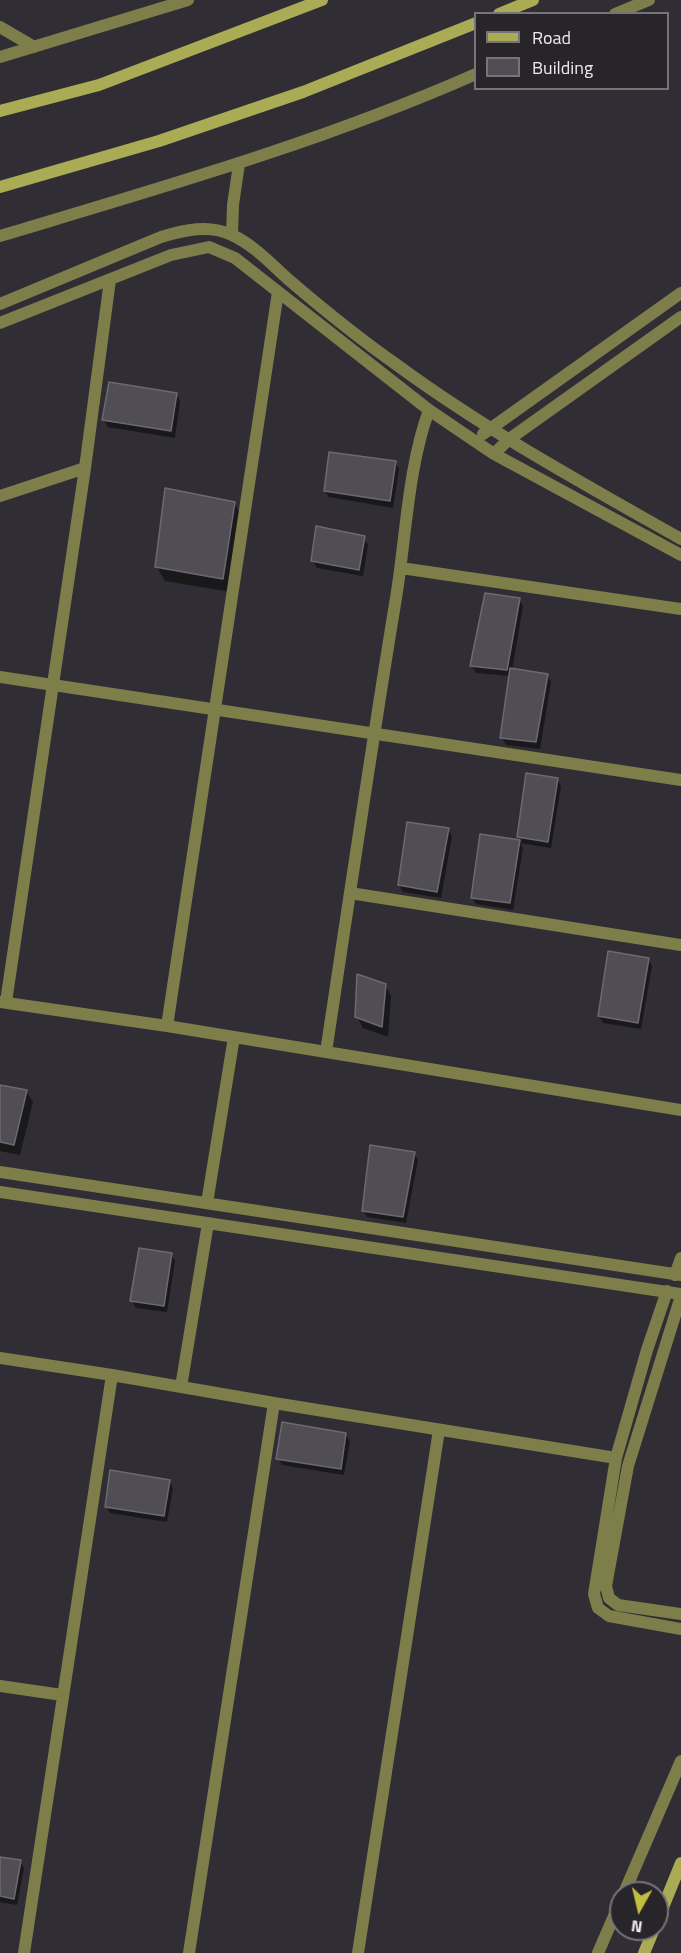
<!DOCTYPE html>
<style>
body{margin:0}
#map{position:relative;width:681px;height:1953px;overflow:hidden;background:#302d34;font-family:"Titillium Web",sans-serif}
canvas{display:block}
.legend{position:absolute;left:474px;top:12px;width:195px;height:78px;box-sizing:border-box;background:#27242a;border:2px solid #767479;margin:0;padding:8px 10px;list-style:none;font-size:18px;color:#edebef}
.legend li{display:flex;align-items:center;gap:12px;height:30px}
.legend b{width:30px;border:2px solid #767479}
.north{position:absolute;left:609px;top:1881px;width:60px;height:60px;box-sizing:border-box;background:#27242a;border:2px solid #767479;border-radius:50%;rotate:188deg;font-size:16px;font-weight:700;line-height:24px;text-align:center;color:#edebef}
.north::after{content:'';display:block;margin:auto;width:21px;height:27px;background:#c1be40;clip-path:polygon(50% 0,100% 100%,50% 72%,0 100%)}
</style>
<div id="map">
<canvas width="681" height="1953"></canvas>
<ul class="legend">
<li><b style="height:8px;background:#abaa55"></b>Road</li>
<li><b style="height:16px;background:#514d54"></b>Building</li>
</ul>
<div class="north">N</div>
</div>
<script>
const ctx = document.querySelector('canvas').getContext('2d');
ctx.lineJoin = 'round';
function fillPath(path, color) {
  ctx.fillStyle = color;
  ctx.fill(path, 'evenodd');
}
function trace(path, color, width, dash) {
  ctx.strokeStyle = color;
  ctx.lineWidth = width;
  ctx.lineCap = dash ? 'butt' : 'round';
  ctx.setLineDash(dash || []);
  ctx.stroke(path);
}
const shadow = new Path2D(`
 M176,394L180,401L175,438L108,427L104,420Z
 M395,462L399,469L393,508L329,497L325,491Z
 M234,503L243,517L231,592L165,581L157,567Z
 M364,538L368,545L363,576L317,568L313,561Z
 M519,599L523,606L512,670L547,675L551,682L540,749L506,745L502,738L510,676L476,673L472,666Z
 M557,779L561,786L551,848L520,843L523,848L513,910L476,904L472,897L481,835L522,842L519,836Z
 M448,829L452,836L441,898L403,892L399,885Z
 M648,959L652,966L641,1029L603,1023L599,1016Z
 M385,985L391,996L388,1037L363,1028L357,1017Z
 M0,1087L26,1091L33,1102L20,1155L0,1151Z
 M414,1153L418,1160L406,1223L367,1217L363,1210Z
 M171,1254L175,1261L167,1312L136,1308L132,1301Z
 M346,1435L350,1442L344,1475L282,1465L278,1458Z
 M169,1481L173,1488L167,1522L110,1513L106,1506Z
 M0,1858L20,1861L24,1868L17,1905L0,1902Z`);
const building = new Path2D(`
 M109,382L177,393L171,431L102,420Z
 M329,452L396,461L390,501L324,491Z
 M165,488L235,502L223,579L155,567Z
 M316,526L365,536L359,570L311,561Z
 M485,593L520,598L507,670L470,666Z
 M510,668L548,674L536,742L500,738Z
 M526,773L558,778L548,842L517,837Z
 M407,822L449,828L437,892L398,885Z
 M480,834L520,840L510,903L471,898Z
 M608,951L649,958L638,1023L598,1016Z
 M357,974L386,984L382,1027L355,1017Z
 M0,1085L27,1090L14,1145L0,1142Z
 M370,1145L415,1152L403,1217L362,1211Z
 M139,1248L172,1253L164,1306L130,1301Z
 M282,1422L346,1433L341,1469L276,1459Z
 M110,1470L170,1480L164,1516L105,1507Z
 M0,1857L21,1860L14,1899L0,1896Z`);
const street = new Path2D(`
 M615,14L649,0
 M0,27L34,47
 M0,57L188,0
 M232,235L233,205L239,164
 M0,236C160,188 322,142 476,74
 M0,304L161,237C184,230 209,224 232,235C254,245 272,265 289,280C324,310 360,339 397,365C487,431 584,484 681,539
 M0,323L171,255L209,247L235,258L429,410L494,454L681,555
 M483,434L681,293
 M494,454L508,440L681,317
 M0,496L85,468
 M401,568L681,609
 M0,677L681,780
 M350,893L681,945
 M0,1002L167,1026L681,1110
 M6,1002L85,468L110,280
 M167,1026L278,292
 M326,1052C349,900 371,749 396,598C406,537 408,467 429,410
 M0,1172L681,1275
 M0,1192L681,1294
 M207,1203L234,1037
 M675,1275L681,1258
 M667,1291L647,1350L616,1458L594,1594L598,1608L609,1616L681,1629
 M681,1296L628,1466L606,1586L609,1598L618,1605L681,1614
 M0,1358L112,1375
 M181,1387L208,1223
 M0,1686L62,1695
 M624,1893L681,1761
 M24,1953L112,1375L274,1403L616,1458
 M189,1953L274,1403
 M358,1953L439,1430
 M598,1953L621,1900`);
const secondary = new Path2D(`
 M499,14L533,0
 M0,111L99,85L322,0
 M0,187L159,141L303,92L476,23
 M657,1922L681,1863
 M644,1953L654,1929`);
fillPath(shadow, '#0007');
fillPath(building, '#514d54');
trace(building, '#6d6971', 1.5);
trace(street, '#7e7e4b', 12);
trace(secondary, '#abaa55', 12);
</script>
